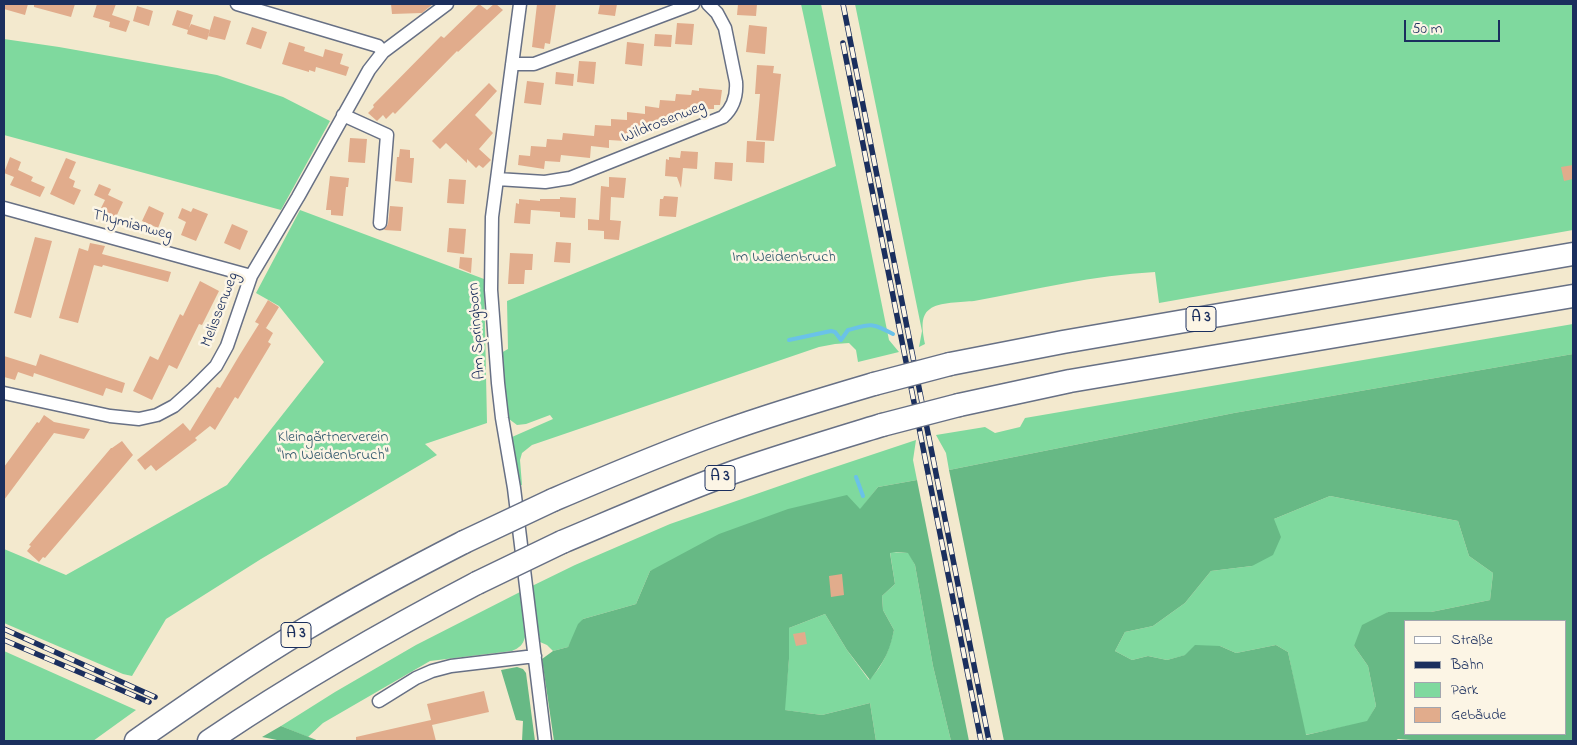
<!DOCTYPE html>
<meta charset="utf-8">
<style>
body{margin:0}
#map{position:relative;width:1577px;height:745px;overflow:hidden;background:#f3e9ce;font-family:"Indie Flower",sans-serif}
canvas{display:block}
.frame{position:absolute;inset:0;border:5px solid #1b2f5e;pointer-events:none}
.legend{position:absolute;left:1404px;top:620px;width:162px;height:115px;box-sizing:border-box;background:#fcf5e5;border:1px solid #a2a6af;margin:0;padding:6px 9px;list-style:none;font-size:15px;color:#1b2f5e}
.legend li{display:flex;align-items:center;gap:10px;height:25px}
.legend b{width:25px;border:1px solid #a2a6af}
.scale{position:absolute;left:1404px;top:20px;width:96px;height:22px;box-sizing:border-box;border:2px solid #1b2f5e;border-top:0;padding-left:6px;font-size:15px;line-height:18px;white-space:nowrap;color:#1b2f5e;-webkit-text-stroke:4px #fcf5e5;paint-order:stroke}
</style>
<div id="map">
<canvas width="1577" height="745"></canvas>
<div class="frame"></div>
<ul class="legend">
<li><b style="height:6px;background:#fff"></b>Straße</li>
<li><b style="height:6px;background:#1b2f5e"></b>Bahn</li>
<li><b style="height:14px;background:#7fd99e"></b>Park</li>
<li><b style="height:14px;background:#e1ac8c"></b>Gebäude</li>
</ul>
<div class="scale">50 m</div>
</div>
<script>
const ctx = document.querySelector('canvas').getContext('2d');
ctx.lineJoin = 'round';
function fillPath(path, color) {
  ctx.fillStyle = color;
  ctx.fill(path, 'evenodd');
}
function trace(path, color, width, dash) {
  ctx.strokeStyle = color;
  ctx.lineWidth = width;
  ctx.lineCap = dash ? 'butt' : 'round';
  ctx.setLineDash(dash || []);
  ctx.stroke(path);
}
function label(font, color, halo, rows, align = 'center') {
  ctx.font = font + ' "Indie Flower",sans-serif';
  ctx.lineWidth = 5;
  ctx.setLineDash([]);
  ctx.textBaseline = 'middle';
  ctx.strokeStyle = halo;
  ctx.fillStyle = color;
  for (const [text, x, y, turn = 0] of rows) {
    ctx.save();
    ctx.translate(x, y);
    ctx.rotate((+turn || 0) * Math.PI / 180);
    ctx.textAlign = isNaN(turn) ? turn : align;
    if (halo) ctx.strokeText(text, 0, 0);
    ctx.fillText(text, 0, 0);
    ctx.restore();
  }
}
const green = new Path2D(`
 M801,4H821L889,340L899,352L858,362L856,350L849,343L835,344L819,347L532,445L522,453L520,460L522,485L518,486L512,437L553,419L550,415L526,424L517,425L509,419L501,353L508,349L507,301L836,166Z
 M855,4H1573V230L1159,303L1155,272C1094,275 1034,290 974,301C963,302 938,302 930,309C919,316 923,333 925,344L919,347L922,331Z
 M4,39L59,47L217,75L283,97L330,121L281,210L4,135Z
 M300,210L484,279L487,423L425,444L437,455L261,559L166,619L132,676L123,674L4,623V549L66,575L227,485L324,362L279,306L256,293Z
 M1573,324V354L1234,413L949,470L946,453L936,435L985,427L995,433L1020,427L1025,418Z
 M916,440L913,460L917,480L878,487L860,510L650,571L636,604L583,619L568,647L553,651L547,645L540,642L532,586L575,565L670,524L811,475Z
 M1330,496L1458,521L1469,556L1493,573L1490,600L1431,612H1388L1354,646L1368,666L1376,706L1367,722L1305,735L1288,652L1276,645L1236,653L1220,646L1167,660L1148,656L1132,660L1115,651L1125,632L1153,626L1185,603L1211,571L1252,566L1274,519Z
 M890,552L909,553L915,565L933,666L951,741H876L870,703L822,715L784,710L789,659V628L825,614L847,650L869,680C884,665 889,650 894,630L883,610L882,596L895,584Z
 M520,592L525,637C523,645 519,648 512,651L430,661L323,723L308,737L281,726L335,692L416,645Z
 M4,651L136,710L93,741H4Z`);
const forest = new Path2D(`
 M1573,354V741H1413L1411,740L1398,739L1395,741H1004L949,470L1234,413ZM1330,496L1458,521L1469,556L1493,573L1490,600L1431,612H1388L1362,625L1354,646L1368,666L1376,706L1367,721L1306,735L1288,652L1276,645L1236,653L1220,646L1195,645L1185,655L1167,660L1148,656L1132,660L1115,651L1125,632L1153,626L1185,603L1211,571L1252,566L1273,555L1281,537L1274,519ZM1406,621H1566V734H1406Z
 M917,480L969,741H951L933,666L915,565L908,553L896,552L890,553L895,584L882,596L883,610L894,630C889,654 884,661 870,680L847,650L825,614L789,628V659L785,710L822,715L870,703L876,741H554L542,659L553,651L568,647L578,624L583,619L636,604L650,571L719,534L788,509L847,495L860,509L878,487Z
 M517,667L523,669L526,673L535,741H522L523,721L516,720L501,670Z
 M281,726L319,741H282L262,737Z`);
const stream = new Path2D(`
 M789,340L831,331L835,332L841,340L848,330C871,324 871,322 893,334
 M856,477L863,496`);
const building = new Path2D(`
 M4,4H28L25,15L4,9Z
 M34,4H75L71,17L34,7Z
 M97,4H116L112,15L130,21L126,32L109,27L110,22L93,17Z
 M391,4H433L422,13L392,14Z
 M479,4L487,10L494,4H496L503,10L458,52L457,51L395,114L393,112L386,119L383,115L377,121L368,113L374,107L373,105L441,36L444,38Z
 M537,4H556L550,44L545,43L544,49L532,47Z
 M600,4H617L615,16L598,14Z
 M738,4H757L756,16L737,15Z
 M137,6L153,11L149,26L133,21Z
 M177,10L193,15L189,28L191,24L210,30L207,40L187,34L188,30L172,25Z
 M214,16L231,21L225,40L208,36Z
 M677,23L694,24L692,45L675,44Z
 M749,25L767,27L765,54L746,52Z
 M252,27L267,32L261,49L246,44Z
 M655,34L672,35L671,47L654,46Z
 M289,42L305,47L304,51L323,57L325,49L343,54L340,64L349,67L346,76L316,67L315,72L309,70V72L282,64Z
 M627,42L644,44L642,66L625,64Z
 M579,61L596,62L594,84L577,82Z
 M757,65L774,66L773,73L781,74L774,141L756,140L760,94H755Z
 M556,72L574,74L573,86L555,84Z
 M527,81L544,83L541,105L524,103Z
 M489,83L497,91L475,115L493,133L479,149L491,160L483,168L479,165L476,168L467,159V163L446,143L440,149L432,141Z
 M699,88L722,90L720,105H714V109H690V116L674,115L673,123L656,121V127L642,126L641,135L626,134L625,141L609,140V148L591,146L590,158L561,155L560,162L545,161L544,169L518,165L519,155L530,156L531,146L546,147L547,139L562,140L563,133L594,136L595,125L611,126V119L627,120V112L645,114V106L659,108L660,100L675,101L676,94L691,95L692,90L699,91Z
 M350,138L367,139L365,163L348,162Z
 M747,141L765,142L764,163L746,162Z
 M400,149L410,150V158H414L412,183L395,181L397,157H399Z
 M681,151L698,152L697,169L683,168L681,188L677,177L665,176L666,159L669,160V157L680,158Z
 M10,157L21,162L18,170L33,177L31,181L45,187L40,197L10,185L14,177L4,173Z
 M66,158L76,162L69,178L75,181L73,187L81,190L74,205L50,194Z
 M715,162L733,163L732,181L714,179Z
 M1573,165V179L1564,181L1561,167Z
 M330,176L349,178L348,187H346L343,216L331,215V210H326Z
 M609,177L626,178L624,198L611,197L610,220L621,221L619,240L604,239V231L588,230V219L599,220L601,186L609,187Z
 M449,179L466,180L464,204L447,203Z
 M99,184L111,189L108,195L123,202L116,217L100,210L105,200L94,195Z
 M664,196L678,197L676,217L659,216L660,199H663Z
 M560,197L576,198L575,218L560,217V212L531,210L530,224L514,223L516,203L519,204V199L540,201V199H560Z
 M149,206L164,213L158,228L142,221Z
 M390,206L403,207L401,231L384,230L388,224Z
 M182,208L191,212L193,208L208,214L196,241L181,235L186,222L178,218Z
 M232,224L248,231L240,250L224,243Z
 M449,228L466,229L464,254L447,252Z
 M35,237L52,241L31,318L14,313Z
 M556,242L571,243L570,263L554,262Z
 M90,243L105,246L102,254L171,272L168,282L103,265L102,267L94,265L78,323L59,318L79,248L88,251Z
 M510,253L533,254L532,270H525L524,284H508Z
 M460,257L472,258L471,273L459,268Z
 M200,281L219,291L202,325L199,324L177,369L169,365L152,400L133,391L150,356L158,360L180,314L183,316Z
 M268,300L279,307L266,328L263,326L273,333L268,342L271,344L238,399L235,397L215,430L210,426L195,438L197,440L156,471L151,465L145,470L137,460L183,423L190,431L217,387L220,388L239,356L259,324L255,322Z
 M40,354L125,383L122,393L106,388L103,396L34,373L33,377L18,372L15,380L4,377V356L36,366Z
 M44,415L54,422L90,429L84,439L54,433L4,500V467L37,422L39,423Z
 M122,441L133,455L45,558L43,557L39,562L27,551L31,546L29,545L111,448H112Z
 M842,574L844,595L831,597L829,576Z
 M805,632L807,644L796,646L793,634Z
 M484,691L489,712L432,725L436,741H356V737L431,720L427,704Z`);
const minor = new Path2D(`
 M237,4L378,46L383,52
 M520,4L492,217L491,290L498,383L502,418L514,488L545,741
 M512,64H534L693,4
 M343,115L387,135L380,223
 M497,179L545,182L570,178L723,117C733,108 737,96 736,82L725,28L717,13L708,4
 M4,208L251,276
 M4,393L110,416L139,419L157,415L174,406L193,389L216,366L227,346L251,276L298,197L369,70L383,52L447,4
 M379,701L416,678L432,671L451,666L535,656`);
const motorway = new Path2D(`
 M950,364L1063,342L1573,254
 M959,405L1070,381L1573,296
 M553,500C609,476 665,452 722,432C772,414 823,399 874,384
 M562,542C619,518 676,493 734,472C783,455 833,440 882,425
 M136,741C192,702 248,663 307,628C359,597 411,569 464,542
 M209,741C295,683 385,631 477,583`);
const rail = new Path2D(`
 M843,4L989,741
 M843,43L981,741
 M4,629L155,697
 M4,640L149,702`);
const motorwayBridge = new Path2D(`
 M874,384L950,364
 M882,425L959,405
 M464,542L553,500
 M477,583L562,542`);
const shields = [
 [1201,319,30],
 [720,478,30],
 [296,635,30]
];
const shieldNames = [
 ["A 3",1201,319],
 ["A 3",720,478],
 ["A 3",296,635]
];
const streetNames = [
 ["Wildrosenweg",664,123,-22],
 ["Thymianweg",132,226,15],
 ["Melissenweg",221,310,-69],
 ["Am Springborn",478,331,-94]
];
const parkNames = [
 ["Im Weidenbruch",784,258],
 ["Kleingärtnerverein",333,438],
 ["\"Im Weidenbruch\"",333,456]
];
fillPath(green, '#7fd99e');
fillPath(forest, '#67b985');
trace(stream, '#6ac2e8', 4);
fillPath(building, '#e1ac8c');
trace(minor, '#677085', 15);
trace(motorway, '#677085', 25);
trace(minor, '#fff', 12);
trace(motorway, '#fff', 22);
trace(rail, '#1b2f5e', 5.5);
trace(rail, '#fcf5e5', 4, [11]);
trace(motorwayBridge, '#677085', 25, []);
trace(motorwayBridge, '#fff', 22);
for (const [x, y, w] of shields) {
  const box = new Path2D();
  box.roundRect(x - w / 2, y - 12.5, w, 25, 4);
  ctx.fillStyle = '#fcf5e5';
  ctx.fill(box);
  trace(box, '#1b2f5e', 1);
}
label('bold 15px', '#1b2f5e', null, shieldNames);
label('16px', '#1b2f5e', '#fcf5e5', streetNames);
label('16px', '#345a6e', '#fcf5e5', parkNames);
</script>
